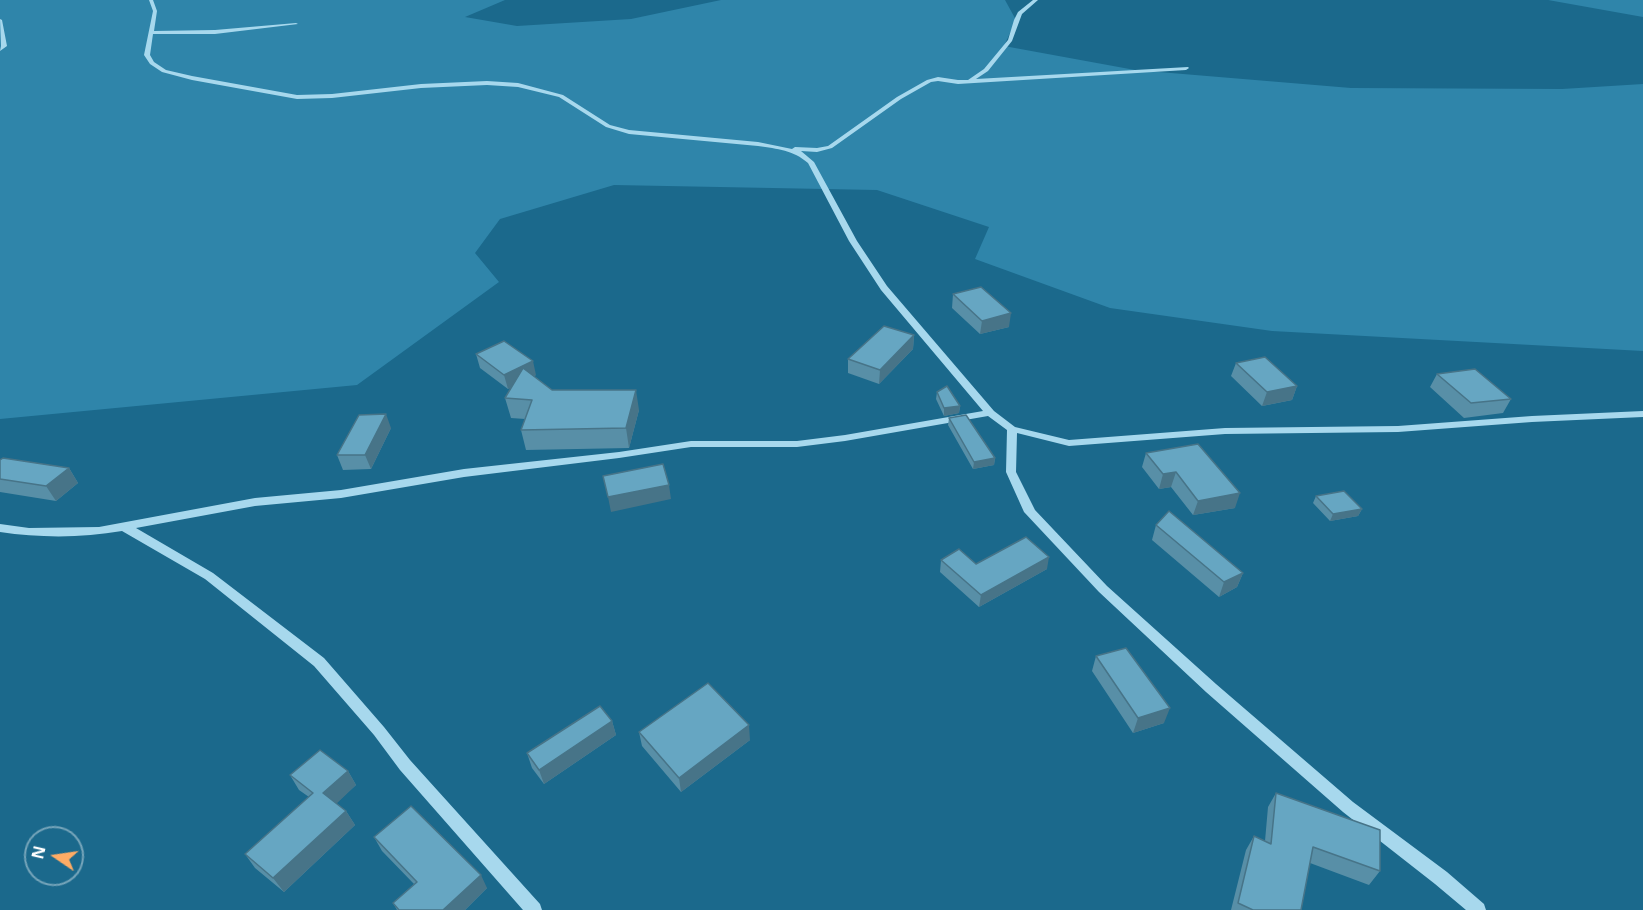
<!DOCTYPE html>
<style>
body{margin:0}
#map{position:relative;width:1643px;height:910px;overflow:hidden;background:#1b698c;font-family:"Open Sans",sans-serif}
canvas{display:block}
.north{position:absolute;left:24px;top:826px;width:60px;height:60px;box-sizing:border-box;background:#1b698c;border:2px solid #76a5ba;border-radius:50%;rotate:283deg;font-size:16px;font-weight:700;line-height:24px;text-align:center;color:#fff}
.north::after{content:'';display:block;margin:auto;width:21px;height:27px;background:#feac65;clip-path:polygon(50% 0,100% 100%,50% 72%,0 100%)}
</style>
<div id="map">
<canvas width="1643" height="910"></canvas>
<div class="north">N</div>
</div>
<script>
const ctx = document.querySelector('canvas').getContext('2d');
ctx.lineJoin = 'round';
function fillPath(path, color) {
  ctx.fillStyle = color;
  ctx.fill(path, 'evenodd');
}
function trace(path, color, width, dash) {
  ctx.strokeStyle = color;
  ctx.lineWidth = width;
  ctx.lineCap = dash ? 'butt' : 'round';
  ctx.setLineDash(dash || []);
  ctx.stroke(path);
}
const green = new Path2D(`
 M0,0H505L465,17L517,26L631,19L721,0H1005L1016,20L1004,46L1135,70L1351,88L1562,89L1643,84V351L1272,331L1110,308L975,259L989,227L877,190L614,185L500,219L475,253L499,282L357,385L0,419Z
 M1548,0H1643V17Z`);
const minor = new Path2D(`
 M149,0H153L157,11L154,31L215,30L296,23L298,24L215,34H153L150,55L154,62L166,70L192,76L297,95L332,94L421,84L487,81L518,83L563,95L610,125L629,130L758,142L792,149L795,147L817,148L828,146L897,97L927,80L938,77L958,80H968L984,69L1008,40L1014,20L1018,12L1033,0H1038L1022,14L1012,41L988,71L976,79L1188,67L1189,68L1186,70L958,84L938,81L931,82L901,99L832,148L817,152L801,151L814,162L857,241L887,286L994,411L1015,427L1069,440L1225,428L1398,426L1532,416L1643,411V417L1532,422L1398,432L1225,434L1069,446L1017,433L1016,472L1035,510L1107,586L1216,684L1353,802L1447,872L1484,904L1486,910H1466L1435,884L1343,812L1206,692L1099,592L1024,512L1006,472L1007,430L988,416L845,441L797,447H691L619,458L464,477L341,498L255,506L136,528L213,573L324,658L384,727L410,760L540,904L542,910H523L400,770L374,735L314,666L205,579L122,531C82,538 40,538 0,532V524L29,528L99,527L255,498L341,490L464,469L619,452L691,441H797L845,435L983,411L881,290L849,241L808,163C793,150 778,149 758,146L629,134L606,127L559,97L518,87L487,85L421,88L332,98L297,99L192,80L162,72L150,64L144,55L153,11Z
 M0,19L2,20L7,46L0,51L1,46Z`);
const wall = new Path2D(`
 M953,294L1009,327L980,334L952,308Z
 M914,335L913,349L879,384L848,373V359Z
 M476,354L536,375L534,376L552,390L639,410L629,448L526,450L521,430L525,419L511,418L505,398L512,387L508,389L480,368Z
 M1236,363L1297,386L1292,400L1262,406L1231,376Z
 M1437,374L1511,399L1503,413L1464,418L1430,387Z
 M937,392L960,406L959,413L944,416L936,399Z
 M949,418L995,458L994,465L973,469L948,425Z
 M391,428L371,469L343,470L337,455Z
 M1146,453L1235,508L1193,515L1171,487L1159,489L1142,467Z
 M0,460L69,468L78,483L56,501L0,492Z
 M1316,496L1362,509L1358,516L1330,521L1313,503Z
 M1156,525L1243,573L1237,587L1219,597L1152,540Z
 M941,560L976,564L1047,569L979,607L940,572Z
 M1096,656L1164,723L1133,733L1092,671Z
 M612,721L616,735L544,784L532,768L527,753Z
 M639,732L750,740L681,792L642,746Z
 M348,771L356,785L336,803L346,811L355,825L284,892L255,868L245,854L309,797L299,790L290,775Z
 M1276,793L1380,871L1369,885L1310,863L1301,910H1231L1246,850L1254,836L1265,841L1268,807Z
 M374,837L487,888L465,910H397L393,903L414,884L382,851Z`);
const shadedWall = new Path2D(`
 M1011,313L1009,327L980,334L982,321Z
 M914,335L913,349L879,384L880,370Z
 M533,361L536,375L508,389L504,375Z
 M1297,386L1292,400L1262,406L1267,392Z
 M636,390L639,410L629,448L626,428Z
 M960,406L959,413L944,416V408Z
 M386,414L391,428L371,469L365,455Z
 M995,458L994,465L973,469L974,462Z
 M69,468L78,483L56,501L46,486Z
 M1176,472L1171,487L1159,489L1163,474Z
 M669,485L671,499L611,512L608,497Z
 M1240,493L1235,508L1193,515L1198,501Z
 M1362,509L1358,516L1330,521L1333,514Z
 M1049,557L1047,569L979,607L981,595Z
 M1243,573L1237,587L1219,597L1224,582Z
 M1170,708L1164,723L1133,733L1138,718Z
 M612,721L616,735L544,784L539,770Z
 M749,725L750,740L681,792L679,778Z
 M348,771L356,785L332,808L323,793Z
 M346,811L355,825L284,892L273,878Z
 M481,875L487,888L465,910H443Z`);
const building = new Path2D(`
 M981,287L1011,313L982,321L953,294Z
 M884,326L914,335L880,370L848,359Z
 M504,341L533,361L504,375L476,354Z
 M1265,357L1297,386L1267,392L1236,363Z
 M523,368L552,390H636L626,428L521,430L532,400L505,398Z
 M1475,369L1511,399L1471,403L1437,374Z
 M947,386L960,406L944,408L937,392Z
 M386,414L365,455H337L359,415Z
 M966,415L995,458L974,462L949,418Z
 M1198,444L1240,493L1198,501L1176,472L1163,474L1146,453Z
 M3,458L69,468L46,486L0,479V460Z
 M663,464L669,485L608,497L603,476Z
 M1344,491L1362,509L1333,514L1316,496Z
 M1169,511L1243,573L1224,582L1156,525Z
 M1026,537L1049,557L981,595L941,560L959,549L976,564Z
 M1126,648L1170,708L1138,718L1096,656Z
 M708,683L749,725L679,778L639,732Z
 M600,706L612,721L539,770L527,753Z
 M320,750L348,771L323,793L346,811L273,878L245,854L313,793L290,775Z
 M1276,793L1380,830V871L1313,847L1301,910H1253L1238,903L1254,836L1271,844Z
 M411,806L481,875L443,910H399L393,903L417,882L374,837Z`);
fillPath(green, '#2f85aa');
fillPath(minor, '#a7d8ed');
fillPath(wall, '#588fa7');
fillPath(shadedWall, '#477488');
fillPath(building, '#66a6c2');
trace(building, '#477488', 1.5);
</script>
